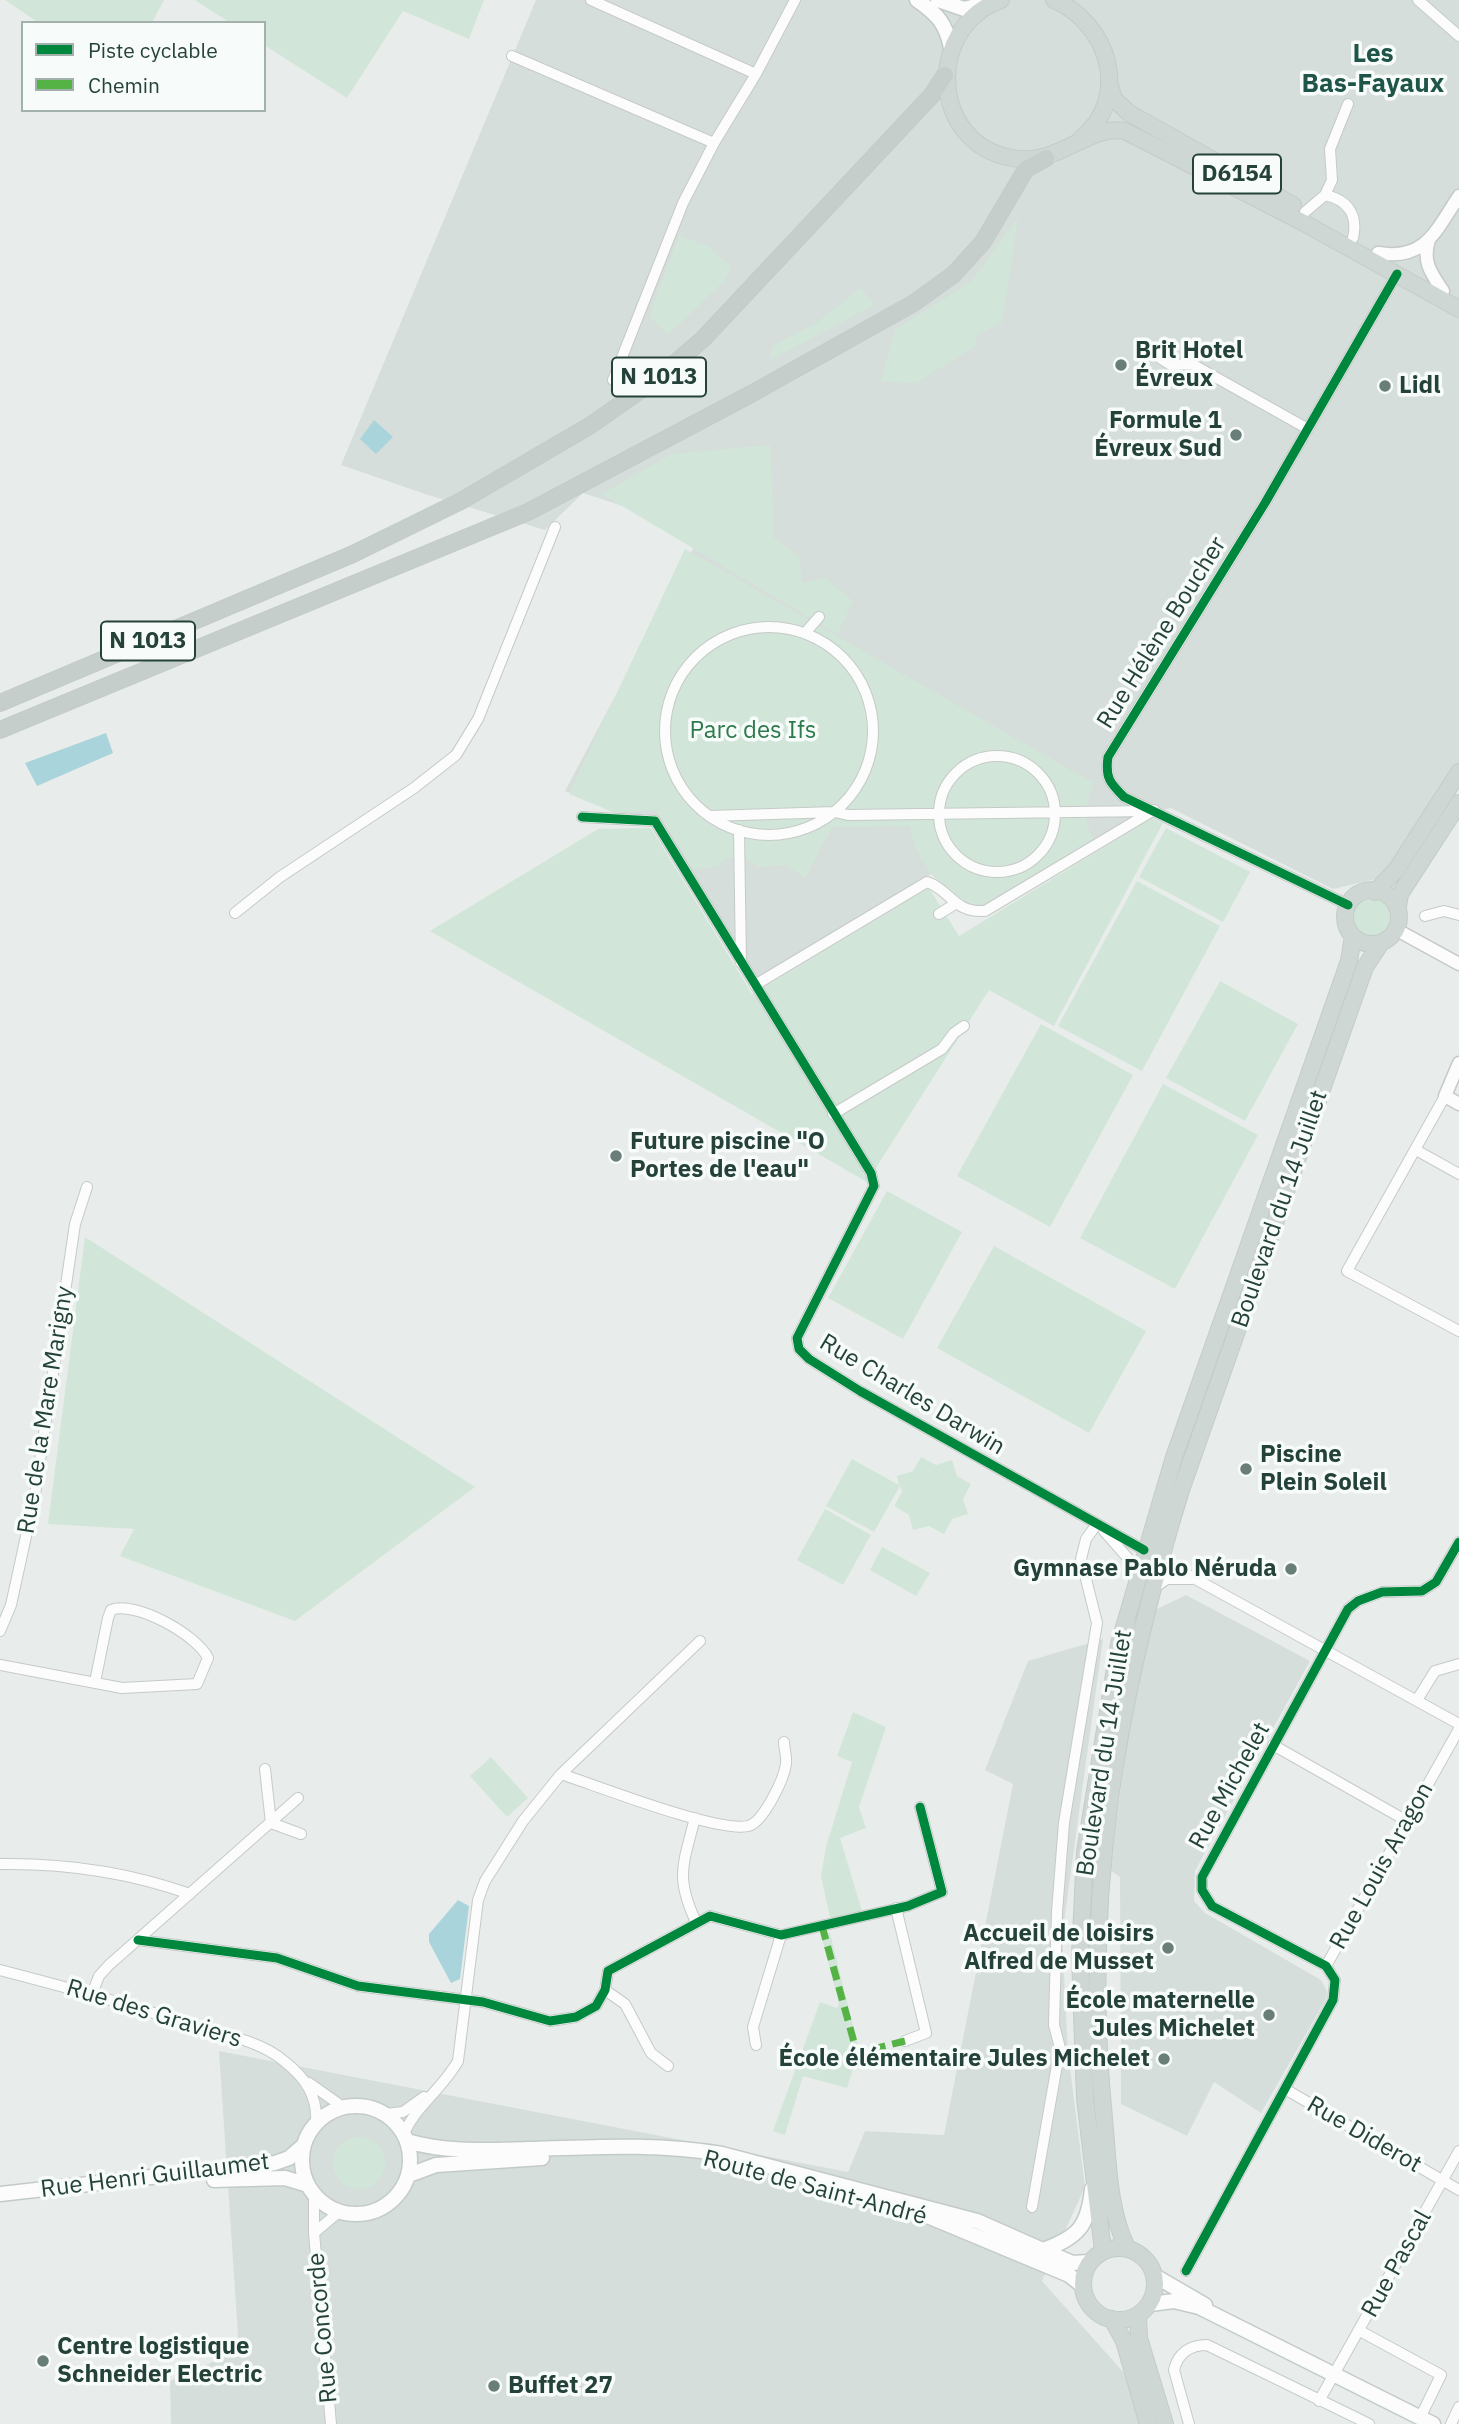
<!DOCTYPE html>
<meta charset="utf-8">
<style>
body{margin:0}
#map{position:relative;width:1459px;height:2424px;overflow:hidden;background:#e8edeb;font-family:"IBM Plex Sans",sans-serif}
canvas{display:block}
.legend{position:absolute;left:21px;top:21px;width:245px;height:91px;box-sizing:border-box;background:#f7fbf9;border:2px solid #a3b1ad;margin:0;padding:9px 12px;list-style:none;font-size:21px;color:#24423a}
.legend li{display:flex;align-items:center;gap:14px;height:35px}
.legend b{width:35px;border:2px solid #a3b1ad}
</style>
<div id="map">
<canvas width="1459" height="2424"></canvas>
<ul class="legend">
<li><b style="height:9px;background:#00873e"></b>Piste cyclable</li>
<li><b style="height:9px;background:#55b346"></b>Chemin</li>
</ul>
</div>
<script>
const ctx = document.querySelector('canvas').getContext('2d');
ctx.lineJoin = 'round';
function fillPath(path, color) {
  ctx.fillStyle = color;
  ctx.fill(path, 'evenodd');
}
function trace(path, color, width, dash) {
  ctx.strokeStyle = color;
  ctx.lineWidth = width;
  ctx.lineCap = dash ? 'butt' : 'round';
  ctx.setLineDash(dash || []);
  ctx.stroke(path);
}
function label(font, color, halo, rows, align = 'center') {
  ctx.font = font + ' "IBM Plex Sans",sans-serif';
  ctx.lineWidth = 7;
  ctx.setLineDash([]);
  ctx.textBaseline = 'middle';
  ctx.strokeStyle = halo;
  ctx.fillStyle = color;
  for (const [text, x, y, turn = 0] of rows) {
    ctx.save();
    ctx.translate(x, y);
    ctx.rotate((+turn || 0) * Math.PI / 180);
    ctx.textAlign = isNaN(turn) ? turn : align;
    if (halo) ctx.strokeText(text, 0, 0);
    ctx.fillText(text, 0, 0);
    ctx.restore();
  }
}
const built = new Path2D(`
 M536,0H1459V767L1430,814L1380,878L1333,889L1171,808L1139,815L991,904L972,907L958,900L931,874L756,984L656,820L626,819L620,813L565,791L702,532L583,493L545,530L428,495L341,465Z
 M1186,1595L1310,1661L1195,1871L1194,1901L1205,1913L1321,1980L1327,1991L1326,1999L1261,2113L1214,2082L1187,2136L1121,2104L1120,1877L1110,1870L1131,1712L1151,1612Z
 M1103,1639L1062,1936L1068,2052L1085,2187L1042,2281L1142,2393L1154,2424H171L170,2381L239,2350L219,2051L848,2172L865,2131L944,2135L1013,1784L985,1770L1028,1661Z`);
const green = new Path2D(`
 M5,0H164L152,23H39Z
 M195,0H484L469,39L403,11L347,98L264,45V23H230Z
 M1018,218L1002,322L977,335L975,346L916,383L881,381L895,330L972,281Z
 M679,236L708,246L731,267L725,280L668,335L649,316Z
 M861,288L874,305L770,360L773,346L815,324Z
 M770,445L774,538L799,556L802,583L825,578L853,601L837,634L602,494L672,454Z
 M685,549L1093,783C1086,804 1082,820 1094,840L986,903L967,907C940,883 916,864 910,826L832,827L805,878L786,865L759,867L743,856L727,858L717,867L693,869L656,810L615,813L569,794Z
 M1152,818L1163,823L1054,1026L989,990L867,1182L430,931L598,829L651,828L752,994L929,888L959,936Z
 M1166,828L1250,872L1223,922L1139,877Z
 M1137,881L1220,926L1142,1071L1058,1026Z
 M1352 919a20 20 0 1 1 40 0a20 20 0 1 1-40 0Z
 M1220,981L1298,1024L1245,1121L1166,1078Z
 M1041,1024L1133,1075L1050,1227L957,1176Z
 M1163,1084L1258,1135L1175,1289L1080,1238Z
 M887,1191L962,1232L903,1339L828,1298Z
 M85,1237L475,1487L295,1621L120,1556L134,1529L48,1524Z
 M994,1246L1146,1331L1089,1433L937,1348Z
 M921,1457L936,1465L952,1460L957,1476L971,1484L963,1499L968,1514L952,1519L944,1534L929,1526L913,1530L909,1515L894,1506L902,1492L900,1486L874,1532L826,1506L852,1459L899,1485L897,1476L913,1471Z
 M825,1509L871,1535L843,1585L797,1560Z
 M882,1547L930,1573L916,1596L870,1570Z
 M853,1712L886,1727L859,1807L866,1828L840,1838L862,1911L830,1918L821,1876L826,1847L852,1762L837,1756Z
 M491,1757L528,1798L507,1817L470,1776Z
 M830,1933L859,2050L847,2088L803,2076L785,2135L773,2131L820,2002L837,2008L839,2004L821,1935Z
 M333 2163a26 26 0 1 1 52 0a26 26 0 1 1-52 0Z`);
const water = new Path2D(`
 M374,420L393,437L376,454L360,439Z
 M106,733L113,753L37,786L25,763Z
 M458,1900L469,1906L460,1979L451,1983L429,1942V1934Z`);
const minor = new Path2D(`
 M591,0L756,74
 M1418,0L1459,36
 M512,56L714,143L756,74L795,0
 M1325,195C1349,200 1358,216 1353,238
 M1305,212L1325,195L1332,180L1330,149L1348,104
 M1160,358L1171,365L1192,364L1308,429
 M613,380L683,203L714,143
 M665 731a104 104 0 1 1 208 0a104 104 0 1 1-208 0Z
 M805,633L819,617
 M939 814a58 58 0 1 1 116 0a58 58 0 1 1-116 0Z
 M709,816L835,812L848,815L1149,811
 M582,817L655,821L871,1173L874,1186L797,1338L799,1349L809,1359L860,1391L1144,1550
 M739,830L741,963
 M1348,905L1124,797C1110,783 1105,778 1108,757L1265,503L1397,274
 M235,913L280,877L414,788L456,755L478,719L555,527
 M939,914L955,904
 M1425,916L1444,911L1459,915
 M755,985L927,882C951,890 953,913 985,911L1154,810
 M1445,1096L1347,1271L1459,1331
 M833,1114L942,1049L954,1033L964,1026
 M1416,1150L1459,1174
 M1104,1531L1133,1564L1134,1581
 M1159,1559L1459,1724
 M1154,1588L1167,1579H1192
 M0,1631L11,1605L35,1495L75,1224L87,1187
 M0,1665L122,1688L197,1684L208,1658C197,1635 135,1600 111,1610L108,1618L95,1682
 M1417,1700L1435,1671L1459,1664
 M1273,1745L1407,1821
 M265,1769L271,1823L301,1834
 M561,1774C598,1786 717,1833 748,1826C763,1823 784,1779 786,1764C787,1757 784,1748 784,1742
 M695,1818C683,1865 675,1877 696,1922
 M0,1864C66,1863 128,1872 190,1894
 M896,1908L926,2033L905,2041
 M138,1940L277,1958L358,1986L483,2002L550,2021L576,2017L596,2006L605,1990L608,1971L710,1916L781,1935L908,1906L942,1892L920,1807
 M1326,1966L1459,1729
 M0,1970C66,1987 131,2005 195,2026C225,2035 260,2041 284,2061C306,2078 318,2097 316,2124
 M605,1990L625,2004L651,2053L668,2066
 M92,1994L99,1976L109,1965L298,1798
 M756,2045L753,2027L781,1935
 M309,2083L343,2107
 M1285,2089L1459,2190
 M386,2114L403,2112L424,2097
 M404,2133C417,2105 443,2088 458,2061L478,1900L485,1881L523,1821L561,1774L700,1641
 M314,2193V2233L331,2424
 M1032,2207L1060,2048L1054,2025L1057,1912L1064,1823L1097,1623L1081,1559L1086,1539L1097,1524
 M314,2233L340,2211
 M1186,2271L1333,2000L1335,1980L1326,1966L1212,1906L1202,1890V1877L1348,1609L1358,1601L1382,1592L1422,1591L1436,1582L1459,1542
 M1360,2331L1441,2375L1420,2418
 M1319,2401L1459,2151
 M1189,2424L1174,2370C1178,2353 1190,2345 1207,2345L1369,2424
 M1451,2424L1459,2407`);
const tertiary = new Path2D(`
 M1429,240C1422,262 1431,273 1443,291
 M1378,253C1426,261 1436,230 1459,196
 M1397,930L1459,964
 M1459,1063L1445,1096L1459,1104`);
const secondary = new Path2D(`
 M917,0C937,14 946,23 951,48
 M938,0L964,9L989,3
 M302 2160a54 54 0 1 1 108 0a54 54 0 1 1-108 0Z
 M407,2141C447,2153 488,2150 529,2149C594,2147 658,2143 722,2154L977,2221L1072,2263L1089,2262
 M409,2175L436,2165L542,2158
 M214,2180L285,2178L308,2185
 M0,2194L275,2163L289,2158L304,2145
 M925,2215L1069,2275L1083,2286
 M1043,2250C1078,2237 1088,2227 1092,2189
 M1155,2276L1205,2305
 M1150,2304L1174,2301L1199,2307L1433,2424`);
const primary = new Path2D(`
 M1001,0C925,27 930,144 1012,158C1059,167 1087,124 1125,131L1304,223L1459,309
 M1054,0C1108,23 1132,96 1082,138
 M1109,83L1114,99L1129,113L1293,205
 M1345 917a27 27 0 1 1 54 0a27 27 0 1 1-54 0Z
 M1375,892L1396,870L1459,772
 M1398,906L1400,894L1459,803
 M1083 2284a36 36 0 1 1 72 0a36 36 0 1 1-72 0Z
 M1127,2248C1108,2209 1108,2160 1104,2118C1082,1896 1116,1701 1181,1490L1365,967L1381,943
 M1103,2251L1085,2098L1080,1956L1085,1852L1119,1644L1174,1457L1349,961L1353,936
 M1138,2315L1139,2338L1165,2424
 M1112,2319L1124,2341L1148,2424`);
const trunk = new Path2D(`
 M0,703L353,554L461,501L591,425L655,380L703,339L932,95L945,75
 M0,730L528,512L751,394L914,303L954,274L983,242L1026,169L1046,158`);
const quiet = new Path2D(`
 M822,1926L857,2053L905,2041`);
const cycleway = new Path2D(`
 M582,817L655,821L871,1173L874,1186L797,1338L799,1349L809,1359L860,1391L1144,1550
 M1348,905L1124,797C1110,783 1105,778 1108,757L1265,503L1397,274
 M138,1940L277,1958L358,1986L483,2002L550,2021L576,2017L596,2006L605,1990L608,1971L710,1916L781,1935L908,1906L942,1892L920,1807
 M1186,2271L1333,2000L1335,1980L1326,1966L1212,1906L1202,1890V1877L1348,1609L1358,1601L1382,1592L1422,1591L1436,1582L1459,1542`);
const markers = [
 [1121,365,7,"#697e78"],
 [1385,386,7,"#697e78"],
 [1236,435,7,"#697e78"],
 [616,1156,7,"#697e78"],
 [1246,1469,7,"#697e78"],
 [1291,1569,7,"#697e78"],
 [1168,1948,7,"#697e78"],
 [1269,2015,7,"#697e78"],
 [1164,2059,7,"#697e78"],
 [43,2361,7,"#697e78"],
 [494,2386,7,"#697e78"]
];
const shields = [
 [1237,174,88],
 [659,377,94],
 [148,641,94]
];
const shieldNames = [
 ["D6154",1237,174],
 ["N 1013",659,377],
 ["N 1013",148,641]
];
const poiNames = [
 ["Brit Hotel",1135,351],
 ["Évreux",1135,379],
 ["Lidl",1399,386],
 ["Formule 1",1222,421,"right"],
 ["Évreux Sud",1222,449,"right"],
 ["Future piscine \"O",630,1142],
 ["Portes de l'eau\"",630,1170],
 ["Piscine",1260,1455],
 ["Plein Soleil",1260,1483],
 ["Gymnase Pablo Néruda",1277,1569,"right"],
 ["Accueil de loisirs",1154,1934,"right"],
 ["Alfred de Musset",1154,1962,"right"],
 ["École maternelle",1255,2001,"right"],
 ["Jules Michelet",1255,2029,"right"],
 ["École élémentaire Jules Michelet",1150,2059,"right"],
 ["Centre logistique",57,2347],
 ["Schneider Electric",57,2375],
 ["Buffet 27",508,2386]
];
const streetNames = [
 ["Rue Hélène Boucher",1162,633,-58],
 ["Boulevard du 14 Juillet",1280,1209,-71],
 ["Rue Charles Darwin",912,1395,31],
 ["Rue de la Mare Marigny",46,1410,-81],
 ["Boulevard du 14 Juillet",1105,1753,-81],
 ["Rue Michelet",1230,1786,-61],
 ["Rue Louis Aragon",1382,1866,-61],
 ["Rue des Graviers",154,2014,17],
 ["Rue Diderot",1364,2135,30],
 ["Rue Henri Guillaumet",155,2176,-7],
 ["Route de Saint-André",815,2188,15],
 ["Rue Pascal",1397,2264,-61],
 ["Rue Concorde",323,2328,-95]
];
const parkNames = [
 ["Parc des Ifs",753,731]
];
const neighbourhoodNames = [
 ["Les",1373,54],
 ["Bas-Fayaux",1373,84]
];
fillPath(built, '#d6dedb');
fillPath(green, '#d1e6d8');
fillPath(water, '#a9d4db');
trace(minor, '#c5cac8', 12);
trace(tertiary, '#c5cac8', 15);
trace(secondary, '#c3cbc8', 17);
trace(primary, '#c3ccc9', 18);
trace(trunk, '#c3ccc9', 18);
trace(minor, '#fcfcfc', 10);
trace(tertiary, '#fcfcfc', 12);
trace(secondary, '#fcfcfc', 14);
trace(primary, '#cfd7d5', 16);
trace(trunk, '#c6cecc', 16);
trace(quiet, '#55b346', 7, [14, 7]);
trace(cycleway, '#00873e', 9);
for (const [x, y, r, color] of markers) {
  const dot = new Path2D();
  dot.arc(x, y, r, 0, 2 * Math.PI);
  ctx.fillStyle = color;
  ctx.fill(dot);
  trace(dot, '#f7fbf9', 2.5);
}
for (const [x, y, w] of shields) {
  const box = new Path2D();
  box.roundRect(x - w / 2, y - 19.5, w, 39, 5);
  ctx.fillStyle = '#f7fbf9';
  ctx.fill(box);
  trace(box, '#24423a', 2);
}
label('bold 23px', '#24423a', null, shieldNames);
label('bold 24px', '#24423a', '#f7fbf9', poiNames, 'left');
label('24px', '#24423a', '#f7fbf9', streetNames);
label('24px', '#2d7a4b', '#f7fbf9', parkNames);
label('bold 26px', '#1f5548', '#f7fbf9', neighbourhoodNames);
</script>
